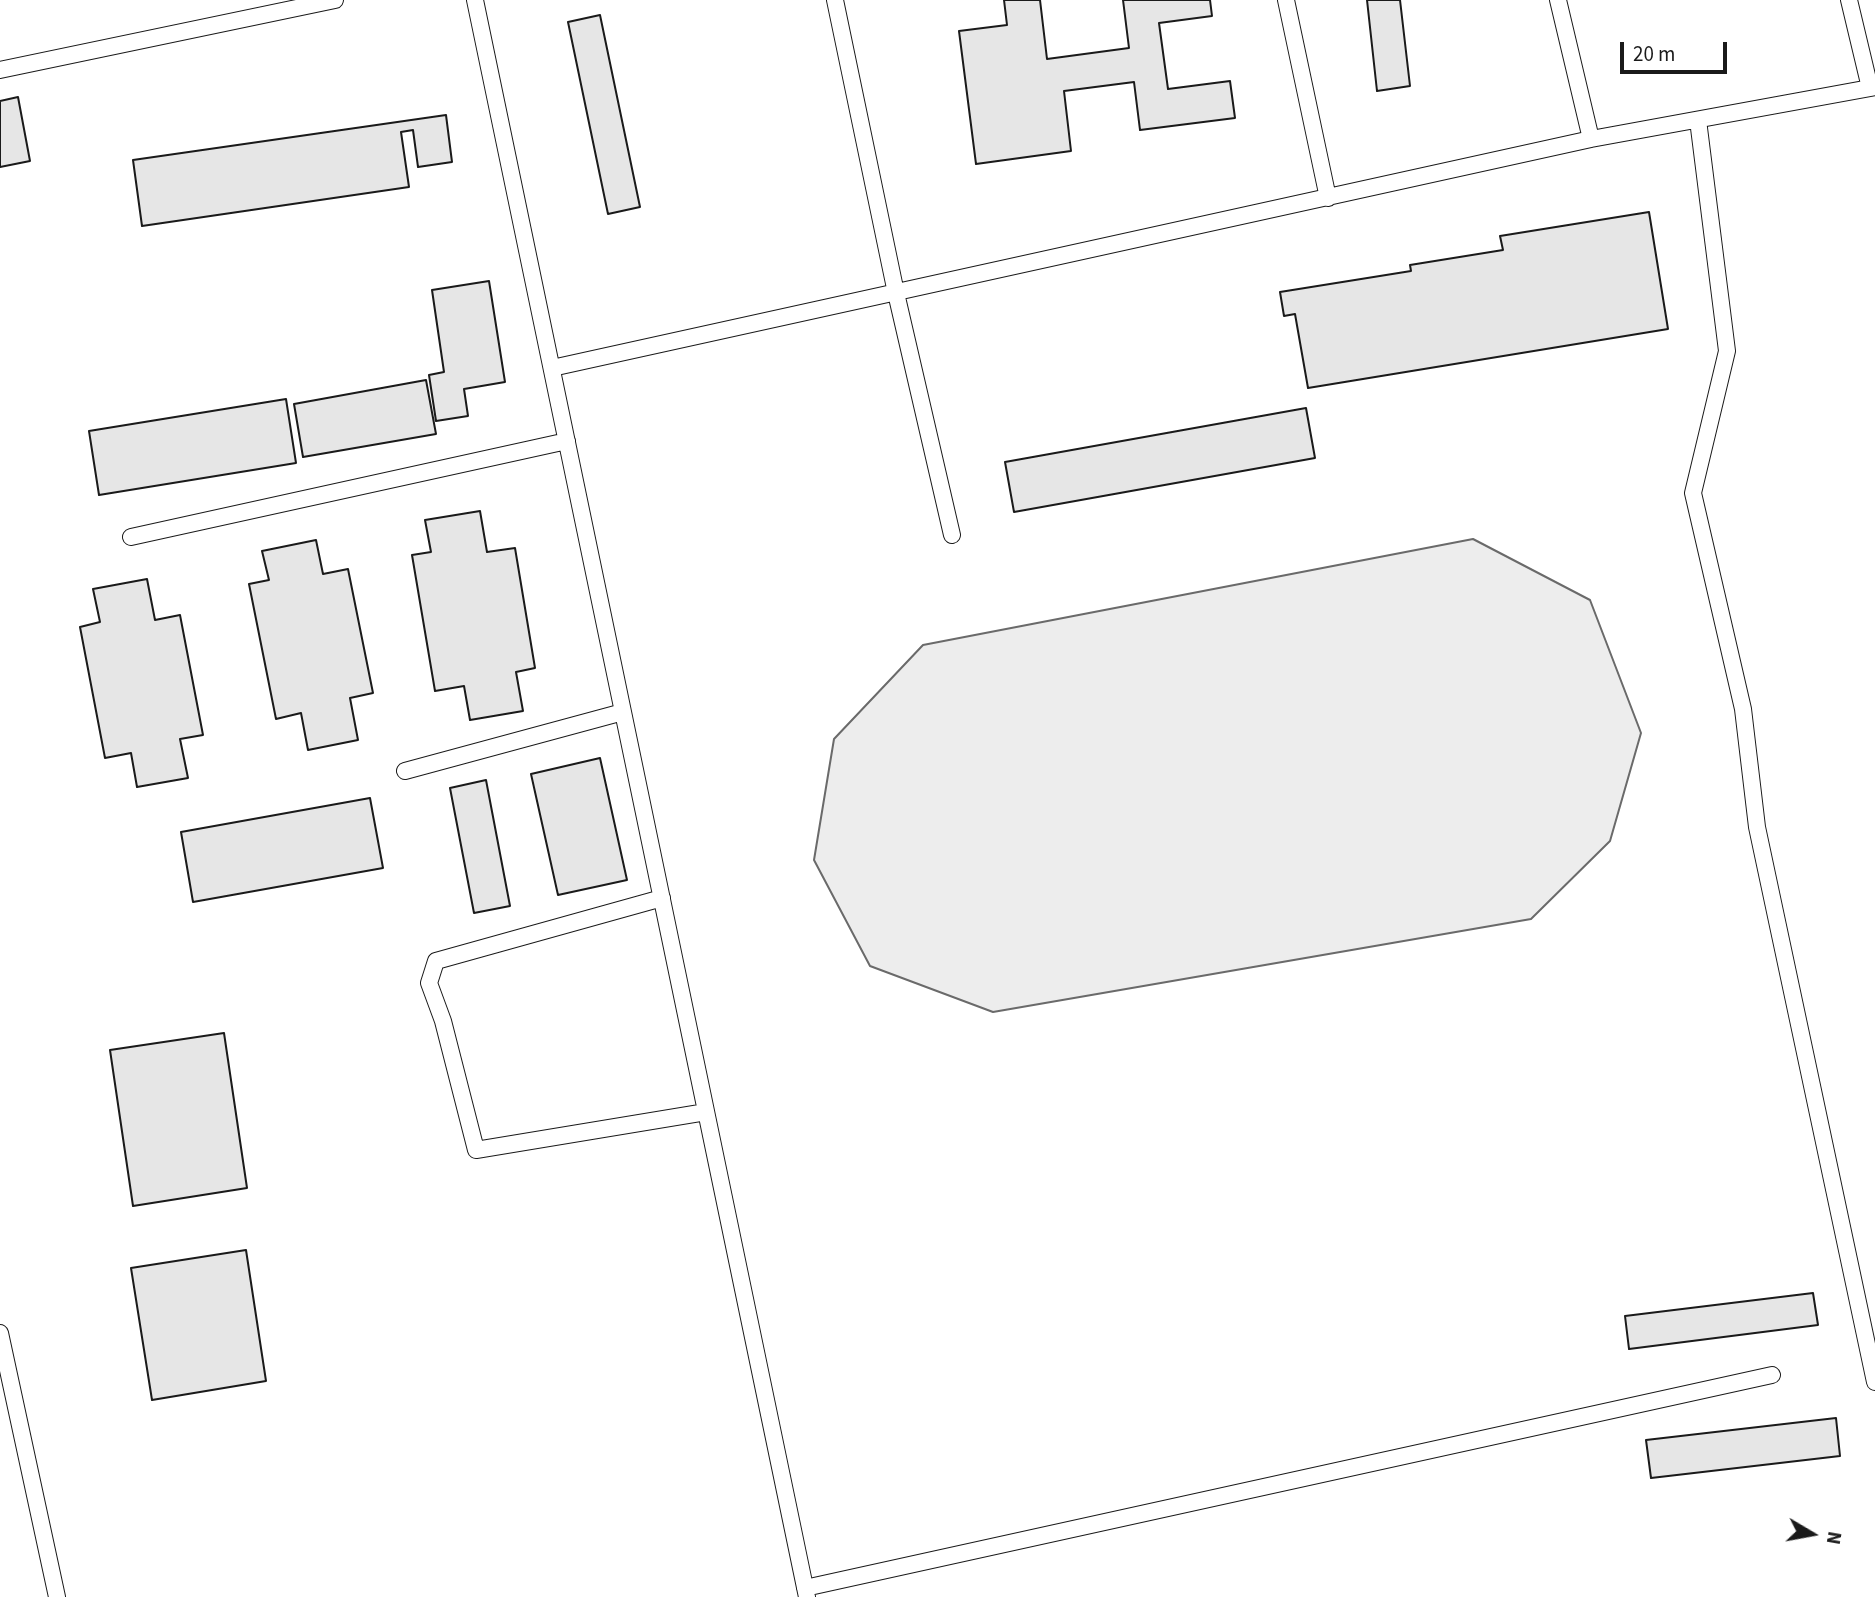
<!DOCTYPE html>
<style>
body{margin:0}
#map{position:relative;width:1875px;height:1597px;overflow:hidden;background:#fff;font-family:"Source Sans 3",sans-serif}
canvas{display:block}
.north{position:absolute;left:1777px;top:1499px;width:70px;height:70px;-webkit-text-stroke:5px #fff;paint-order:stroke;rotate:100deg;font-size:19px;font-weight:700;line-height:28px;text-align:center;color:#1a1a1a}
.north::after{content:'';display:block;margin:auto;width:24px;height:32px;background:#1a1a1a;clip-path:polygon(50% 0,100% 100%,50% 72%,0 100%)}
.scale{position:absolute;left:1620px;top:42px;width:107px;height:32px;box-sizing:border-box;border:4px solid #1a1a1a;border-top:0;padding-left:9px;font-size:21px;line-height:24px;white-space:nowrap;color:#1a1a1a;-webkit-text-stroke:5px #fff;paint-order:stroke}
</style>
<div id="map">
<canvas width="1875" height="1597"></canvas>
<div class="north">N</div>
<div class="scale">20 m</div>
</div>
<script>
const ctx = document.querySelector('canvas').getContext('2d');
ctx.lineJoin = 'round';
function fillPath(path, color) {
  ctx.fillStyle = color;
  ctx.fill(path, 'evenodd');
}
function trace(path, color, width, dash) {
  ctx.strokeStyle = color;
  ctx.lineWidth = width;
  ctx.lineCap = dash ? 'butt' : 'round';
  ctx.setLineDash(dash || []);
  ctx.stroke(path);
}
const built = new Path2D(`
 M1473,539L1590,600L1641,733L1610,841L1531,919L993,1012L870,966L814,860L834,739L923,645Z`);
const building = new Path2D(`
 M1004,0H1040L1047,59L1129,48L1123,0H1210L1212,16L1159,23L1168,89L1230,81L1235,118L1140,130L1134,82L1064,91L1071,151L976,164L959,31L1007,25Z
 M1367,0H1400L1410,86L1377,91Z
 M600,15L640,207L608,214L568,22Z
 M18,97L30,161L0,167V101Z
 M446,115L452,162L418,167L413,130L401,132L409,187L142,226L133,160Z
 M1649,212L1668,329L1308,388L1295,314L1284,316L1280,292L1411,271L1410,265L1503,250L1500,236Z
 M489,281L505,382L464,389L468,416L436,421L429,375L444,372L432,290Z
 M426,380L436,434L303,457L294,404Z
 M286,399L296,463L99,495L89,431Z
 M1306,408L1315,458L1014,512L1005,462Z
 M480,511L487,552L515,548L535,668L516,672L523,711L470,720L464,686L435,691L412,555L431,552L425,520Z
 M316,540L323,574L348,569L373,693L350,698L358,740L308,750L301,713L276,719L249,584L269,580L262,551Z
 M147,579L155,620L180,615L203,735L180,739L188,778L137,787L131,753L105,758L80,627L100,622L93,589Z
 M600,758L627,880L558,895L531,774Z
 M486,780L510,906L474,913L450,788Z
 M370,798L383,868L193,902L181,832Z
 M224,1033L247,1188L133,1206L110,1050Z
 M246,1250L266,1381L152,1400L131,1268Z
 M1813,1293L1818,1325L1629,1349L1625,1316Z
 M1836,1418L1840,1456L1651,1478L1646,1440Z`);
const lane = new Path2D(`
 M475,0L807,1597
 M835,0L896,293L952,535
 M1286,0L1328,198
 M1558,0L1591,139
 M1849,0L1870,88
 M0,70L335,0
 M1698,120L1727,351L1693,493L1743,709L1757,827L1875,1382
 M552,368L1591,139L1875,87
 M131,537L567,441
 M405,771L623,712
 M662,898L436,961L429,983L443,1021L476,1150L706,1112
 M0,1333L57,1597
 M805,1588L1772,1375`);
fillPath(built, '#ededed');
trace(built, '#6a6a6a', 2);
fillPath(building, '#e6e6e6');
trace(building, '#1a1a1a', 2);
trace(lane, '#1a1a1a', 18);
trace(lane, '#fff', 16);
</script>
